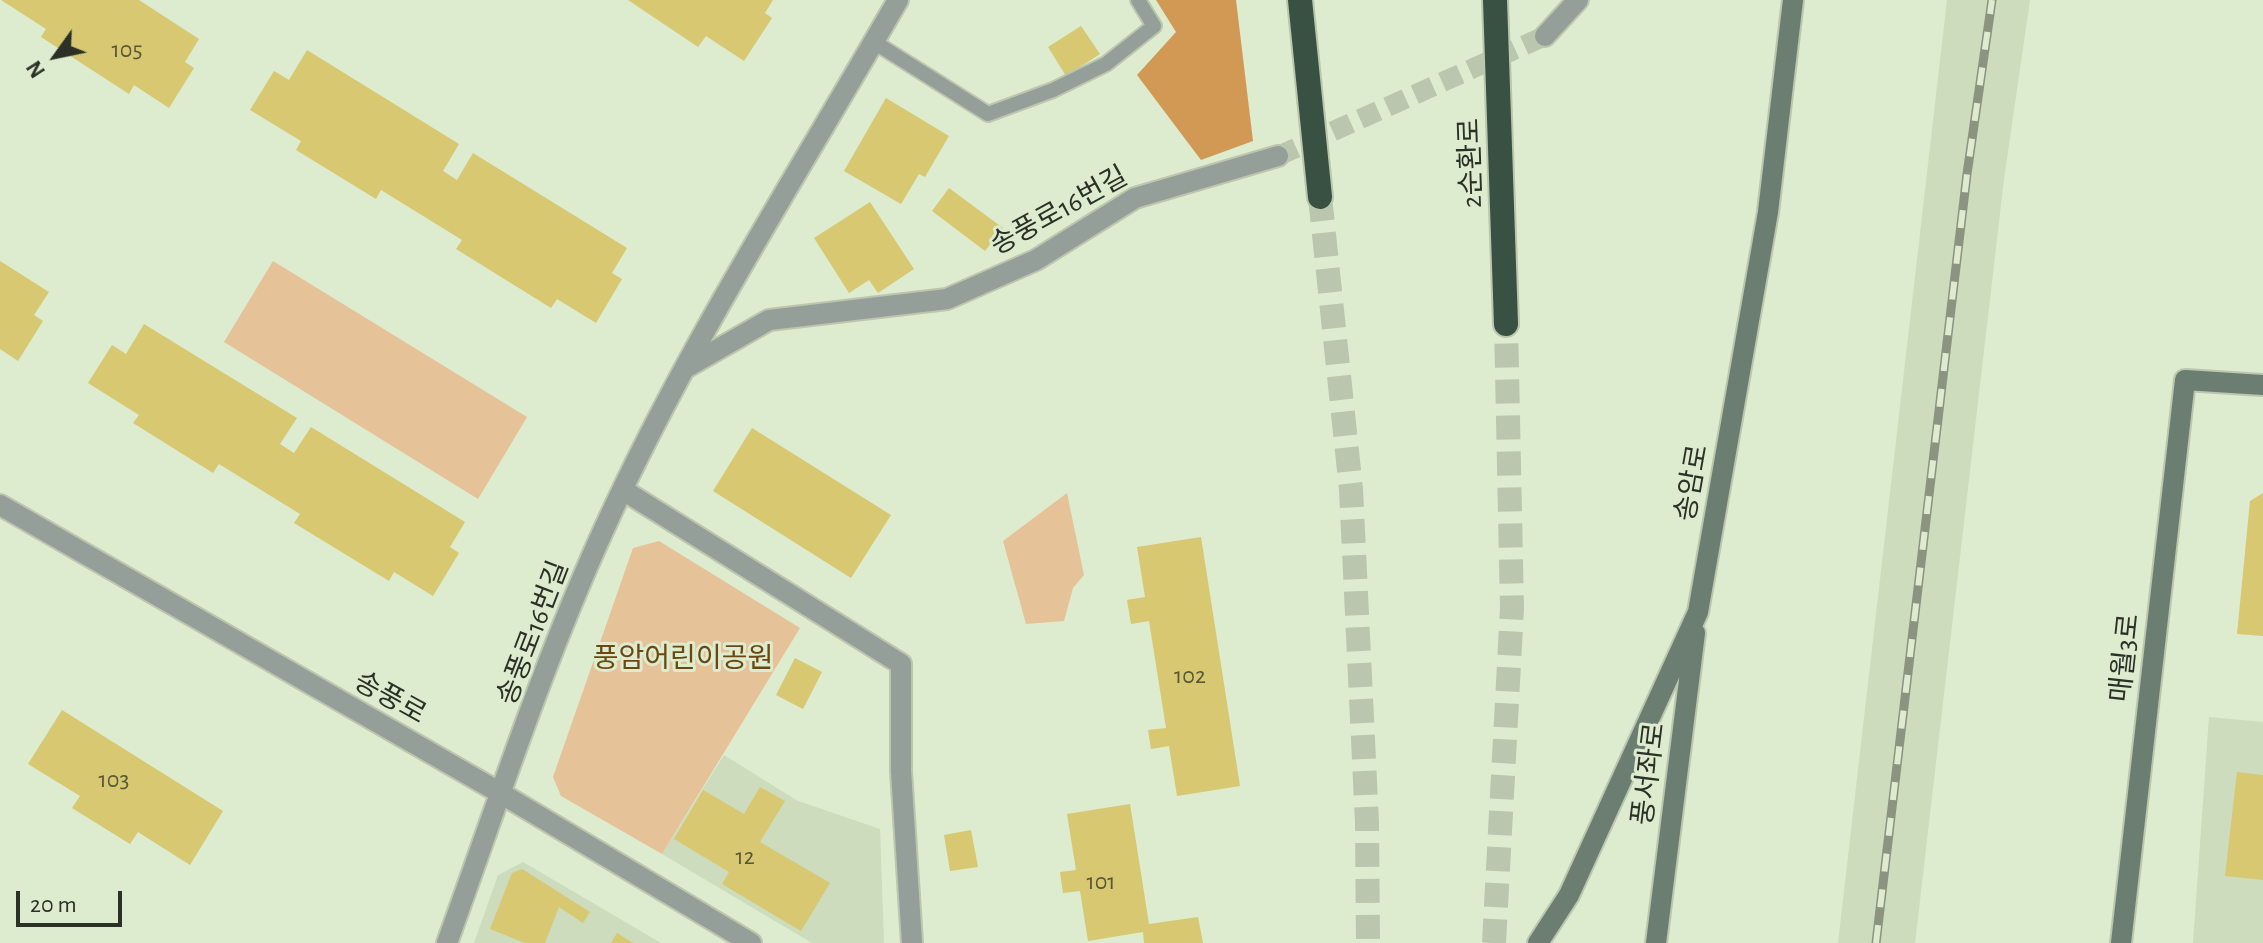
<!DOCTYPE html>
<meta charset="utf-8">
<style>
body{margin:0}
#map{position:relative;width:2263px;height:943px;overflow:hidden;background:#ddebcf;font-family:"Alegreya Sans",sans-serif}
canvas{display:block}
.north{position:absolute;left:16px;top:16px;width:80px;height:80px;-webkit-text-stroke:6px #ddebcf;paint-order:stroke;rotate:237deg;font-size:22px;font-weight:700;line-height:32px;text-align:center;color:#2c3127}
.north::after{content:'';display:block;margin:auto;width:28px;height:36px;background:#2c3127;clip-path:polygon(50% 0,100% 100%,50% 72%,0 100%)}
.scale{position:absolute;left:16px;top:891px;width:106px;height:36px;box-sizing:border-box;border:4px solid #2c3127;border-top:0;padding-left:10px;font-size:24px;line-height:28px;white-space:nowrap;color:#2c3127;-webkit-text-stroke:6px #ddebcf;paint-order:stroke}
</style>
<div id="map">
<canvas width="2263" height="943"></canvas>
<div class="north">N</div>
<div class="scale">20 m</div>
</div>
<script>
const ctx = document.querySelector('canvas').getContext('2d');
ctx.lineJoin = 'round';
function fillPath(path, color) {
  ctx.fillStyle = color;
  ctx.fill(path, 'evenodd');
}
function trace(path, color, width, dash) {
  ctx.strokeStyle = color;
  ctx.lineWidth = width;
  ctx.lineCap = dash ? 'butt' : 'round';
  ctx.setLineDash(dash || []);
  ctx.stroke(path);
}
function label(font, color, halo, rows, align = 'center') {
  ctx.font = font + ' "Alegreya Sans","Noto Sans KR",sans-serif';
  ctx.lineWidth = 6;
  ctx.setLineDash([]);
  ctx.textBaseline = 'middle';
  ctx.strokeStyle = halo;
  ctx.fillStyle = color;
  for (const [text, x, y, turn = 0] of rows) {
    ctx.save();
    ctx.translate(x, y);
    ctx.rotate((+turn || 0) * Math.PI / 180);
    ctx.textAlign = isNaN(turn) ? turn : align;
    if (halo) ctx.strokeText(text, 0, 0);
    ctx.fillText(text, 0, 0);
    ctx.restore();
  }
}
const built = new Path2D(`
 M1947,0H2030L2004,179L1915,943H1838Z
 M2209,717L2263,722V943H2193Z
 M724,755L798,801L880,829L884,943H812L662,854Z
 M523,862L661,943H474L498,875Z`);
const green = new Path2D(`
 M273,261L527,417L478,499L224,342Z
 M1067,493L1084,575L1073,588L1064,621L1026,624L1003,541Z
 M659,541L800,628L662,854L561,796L553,777L633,548Z`);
const forest = new Path2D(`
 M1156,0H1236L1253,141L1201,160L1137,75L1176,32Z`);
const building = new Path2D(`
 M1,0H139L199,39L185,62L194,68L169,108L134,85L129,94L41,37L46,29Z
 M628,0H773L765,13L772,18L744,61L706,36L698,47Z
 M1081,26L1100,54L1066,76L1048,47Z
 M307,50L459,144L443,171L457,180L473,153L627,248L612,273L622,279L596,323L557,299L551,308L456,249L462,240L381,190L376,199L296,150L301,141L250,110L274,71L289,80Z
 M886,98L949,136L925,177L919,174L901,204L844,171Z
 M949,188L1003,228L985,251L932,211Z
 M870,202L914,269L878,293L869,280L849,293L814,238Z
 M0,261L49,292L34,315L43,321L18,361L0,349Z
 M144,324L297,418L280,444L294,453L311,427L465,522L450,547L459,553L433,596L394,572L389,581L294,523L300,514L219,464L213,473L133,423L139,415L88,383L112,345L126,354Z
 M752,428L891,515L851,578L713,491Z
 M2263,493V636L2237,634L2250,501Z
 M1201,537L1240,786L1177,796L1169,746L1151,749L1148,730L1166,728L1149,621L1131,624L1127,600L1145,597L1137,547Z
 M795,658L822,672L803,709L776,695Z
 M62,710L223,811L190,865L138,832L130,844L72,808L80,796L28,764Z
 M2237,772L2263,775V880L2225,876Z
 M760,787L785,801L760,842L830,883L801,931L722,884L729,872L674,839L703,790L744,814Z
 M1130,804L1149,924L1198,917L1203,943H1144L1143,932L1088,941L1080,891L1063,893L1060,872L1076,870L1067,814Z
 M971,830L978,867L950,871L944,835Z
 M522,869L590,912L583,923L559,907L545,943H525L490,929L512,873Z
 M617,933L633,943H611Z`);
const streetTunnel = new Path2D(`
 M1278,156L1545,36`);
const highwayTunnel = new Path2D(`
 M1320,197L1351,489L1367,823L1368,943
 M1494,943L1512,608L1506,324`);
const lane = new Path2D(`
 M874,42L988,114L1053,90L1106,64L1154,26L1138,0`);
const street = new Path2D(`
 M1545,36L1578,0
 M687,367L769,320L947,299L1036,260L1135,198L1278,156
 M623,490L901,664V771L912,943
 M0,505L502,794L751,943
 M447,943C497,805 543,663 604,529C687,346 798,174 898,0`);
const secondary = new Path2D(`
 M1538,943L1569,895L1698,612L1768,212L1793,0
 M1656,943L1695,633
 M2121,943L2185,380L2263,385`);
const highway = new Path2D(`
 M1300,0L1320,197
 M1495,0L1506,324`);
const rail = new Path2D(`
 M1876,943L1967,174L1992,0`);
const numberNames = [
 ["105",127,50],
 ["102",1190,676],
 ["103",114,780],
 ["12",745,857],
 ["101",1101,882]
];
const streetNames = [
 ["2순환로",1471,163,-92],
 ["송풍로16번길",1059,211,-29],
 ["송암로",1692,483,-80],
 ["송풍로16번길",533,633,-69],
 ["매월3로",2125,658,-84],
 ["송풍로",390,698,29],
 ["풍서좌로",1649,774,-83]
];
const parkNames = [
 ["풍암어린이공원",683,659]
];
fillPath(built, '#ccdcbc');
fillPath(green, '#e6c298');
fillPath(forest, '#d19953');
fillPath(building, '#d7c871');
trace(streetTunnel, '#bac6ad', 20, [20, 10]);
trace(highwayTunnel, '#bac6ad', 24, [24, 12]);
trace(lane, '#bac6ad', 18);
trace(street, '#bac6ad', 24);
trace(secondary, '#bac6ad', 24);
trace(highway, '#bac6ad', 28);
trace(lane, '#939f98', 14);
trace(street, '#939f98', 20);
trace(secondary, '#6c7d72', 20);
trace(highway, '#385142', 24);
trace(rail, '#8a9480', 9);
trace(rail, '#ddebcf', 6, [18]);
label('24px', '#57573a', null, numberNames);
label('28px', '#2c3127', '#ddebcf', streetNames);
label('28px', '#6c4710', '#ddebcf', parkNames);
</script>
